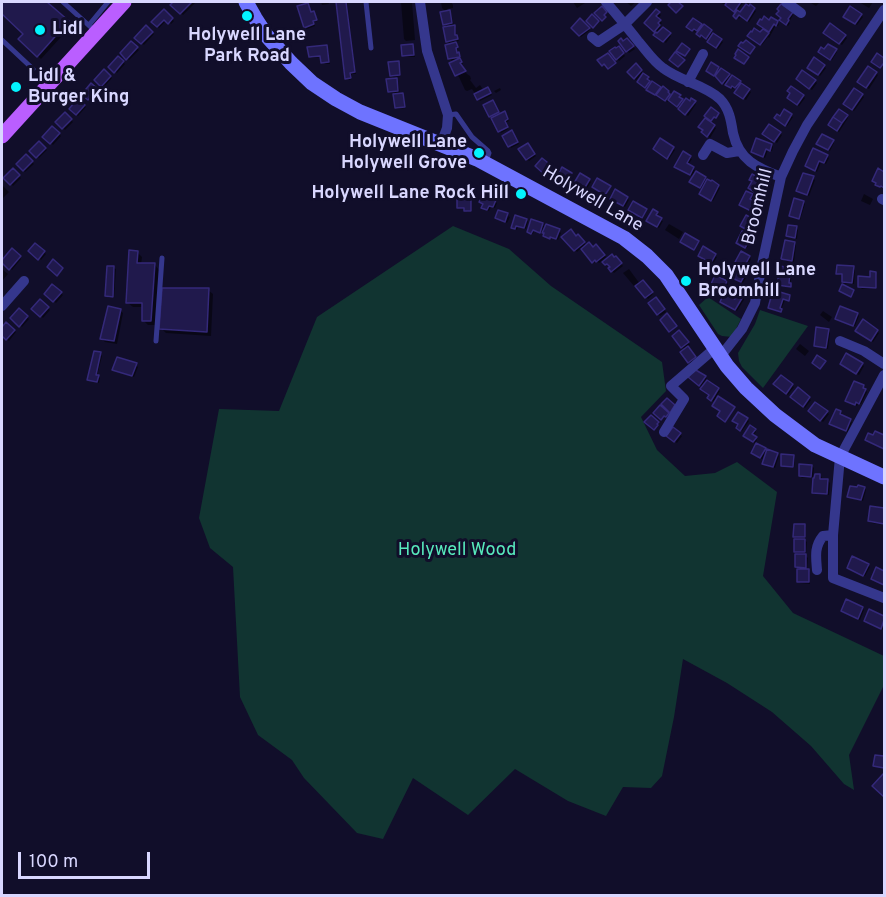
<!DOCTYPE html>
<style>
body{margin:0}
#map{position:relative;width:886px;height:897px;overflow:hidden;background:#110e2a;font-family:Overpass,sans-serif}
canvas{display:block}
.frame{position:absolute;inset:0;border:3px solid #d9d7ff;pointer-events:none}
.scale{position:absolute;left:18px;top:852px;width:132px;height:27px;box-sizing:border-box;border:3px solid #d9d7ff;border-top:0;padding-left:8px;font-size:18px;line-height:21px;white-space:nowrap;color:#d9d7ff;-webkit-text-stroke:4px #110e2a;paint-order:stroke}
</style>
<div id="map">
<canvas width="886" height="897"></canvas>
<div class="frame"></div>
<div class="scale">100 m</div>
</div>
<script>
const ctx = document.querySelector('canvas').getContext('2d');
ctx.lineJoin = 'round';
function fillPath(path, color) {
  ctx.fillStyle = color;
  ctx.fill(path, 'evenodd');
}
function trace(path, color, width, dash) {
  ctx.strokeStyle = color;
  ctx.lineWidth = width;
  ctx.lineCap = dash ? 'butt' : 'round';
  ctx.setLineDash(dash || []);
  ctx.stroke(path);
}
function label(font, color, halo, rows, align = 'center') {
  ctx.font = font + ' Overpass,sans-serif';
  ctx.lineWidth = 6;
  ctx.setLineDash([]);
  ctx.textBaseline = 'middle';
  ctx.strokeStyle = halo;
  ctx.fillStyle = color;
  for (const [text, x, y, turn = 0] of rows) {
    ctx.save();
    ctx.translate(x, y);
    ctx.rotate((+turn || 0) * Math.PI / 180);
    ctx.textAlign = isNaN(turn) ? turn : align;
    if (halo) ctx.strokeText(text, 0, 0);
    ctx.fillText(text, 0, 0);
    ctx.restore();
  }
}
const green = new Path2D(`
 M453,226L509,249L551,286L662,362L666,391L641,417L657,450L685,476L715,473L737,462L777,492L763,576L793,613L884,656V685L849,755L854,790L844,784L811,746L772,712L727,683L683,659L674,717L662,776L651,788L623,787L606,816L568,801L515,769L468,815L413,778L383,839L357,833L304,778L292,760L258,735L240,697L233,567L210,548L199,518L219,409L279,411L317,317Z
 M708,297L741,319L732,337L722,336L718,334L699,305Z
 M760,310L808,326L763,388L742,367L739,361L738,353L755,324Z`);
const shadow = new Path2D(`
 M2,2H45L71,26L41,59L20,39L25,34L2,12Z
 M175,2H196L183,15L172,5Z
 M321,2H328L329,4L322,5Z
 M337,2H347L356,74H352V79L349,80L347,78Z
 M401,2H412L415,40L406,41L404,39Z
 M441,2H451L453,5V8L447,9L451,13L454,26L456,28V36L459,41L454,42L458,46L457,53L461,58L459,59L463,64L460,65L467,74L470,76L471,79L470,80L476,88L480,85L484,91L488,89L492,95L480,101L472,89L467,91L465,90L459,77L456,75L453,62L450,59L451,45L447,41L448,28L444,24L446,12L442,8Z
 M573,2H584L585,3L577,8Z
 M626,2H636L631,6Z
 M720,2H742L743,3L737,11L741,14L750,7L756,11L749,22L741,16L739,19L735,16L737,13L725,4V5Z
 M809,2H820L816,6Z
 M859,2H873L869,8Z
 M164,11L174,21L171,24L167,20L159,28L153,22Z
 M657,11L661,15L657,19L662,23L659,26L671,36L666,43L655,35L657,33L646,23Z
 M314,13L318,21L314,22L315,26L307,29L305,27L311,14Z
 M792,13L793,15L789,22L790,23L788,26L783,22Z
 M861,15L863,17L857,25L847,18Z
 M772,19L779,24L778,26L776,25L769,38L768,37L762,45L751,38L761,34Z
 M580,21L590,30L581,37L573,28Z
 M688,26H701L703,28L704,26L723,42L718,49L703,35L702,37L700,36V32L696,30L695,32Z
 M146,27L154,34L144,45L136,38Z
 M827,34L845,36L847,38L842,45Z
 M620,41L623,43L629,41L635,49L629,53Z
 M131,43L139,50L129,60L122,53Z
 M326,46L328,48L330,64H325L323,62L322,57L312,58L310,56Z
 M412,46L414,48L415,57H405L403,56Z
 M619,48L625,56L619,61L611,51Z
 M836,51L837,52L832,60L822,53Z
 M118,58L125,64L117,73L110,67Z
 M815,59L826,68L820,76L811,69Z
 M398,63L400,64L401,76L394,77L398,81L400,95H402L404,96L406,108L398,109L396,108L394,93H391L389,92L396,80L391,75Z
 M636,65L652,84L662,90L663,88L670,94L669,95L672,98L680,96L681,98L680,100L684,103H690L692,100L696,104L688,116L669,100L668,102L658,95L657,96L640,83L643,75L642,74L636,80L629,72Z
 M718,68L740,82L751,92L746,100L738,95L739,90L734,87L733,89L726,83L725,84L716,76L710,72Z
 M104,71L112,78L104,87L96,80Z
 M876,73L878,75L869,89L861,84Z
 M800,81H815L817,83L812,90Z
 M91,85L99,92L91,101L84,95Z
 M500,88L501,90L496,93L494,91Z
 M792,93L803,96L805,98L799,106L790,100Z
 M862,95L864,97L854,111L847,106Z
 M78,100L86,107L78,116L71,109Z
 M494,104L500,115H506L509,121L505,123L508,129L501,133L490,116Z
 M785,111L793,117L787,126L777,120Z
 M65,114L73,122L65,130L57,122Z
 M847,116L848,118L839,132L831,127Z
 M705,120L716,128L710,138L705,134Z
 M53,128L61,136L53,145L44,137Z
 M780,133L782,135L777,143L766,135Z
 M513,134L519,144L511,148L504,136Z
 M833,141L834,143L830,151L820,145Z
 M39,143L47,150L39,158L31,151Z
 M772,145L773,147L772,151L768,150L765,158L752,152Z
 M529,147L536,156L529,161L527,159Z
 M673,148L675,150L669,159L656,151Z
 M683,153L692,159L688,165L695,170L694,172L707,180L716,183L720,188L713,201L703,196L704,190L693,183L694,177L678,168Z
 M26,156L34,164L25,172L18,164Z
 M827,156L829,158L826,164L821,162L817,172L807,166Z
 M542,160L553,169L548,175L537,166Z
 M13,171L21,178L13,186L5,178Z
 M571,174L573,176L568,184L559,179Z
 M753,176L764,183L758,194L751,190Z
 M813,178L815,180L809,196L798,190Z
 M589,180L591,182L586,190L578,185Z
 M2,185L9,192L2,199Z
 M864,194L873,199L870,205L861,201Z
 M752,195L754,197L751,202L757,205L753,212L742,207Z
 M471,197L472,199V212H467L465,209H460L458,207Z
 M627,198L629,200L625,207L613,200Z
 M495,202L497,203L495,208L491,207L489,211L483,208Z
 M803,202L805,204L800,220L792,218L790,216Z
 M653,211L659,215L657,218L663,221L659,228L649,223Z
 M499,212L510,217L507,223L497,218Z
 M526,220L528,222L526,229L518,227L517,230L512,227Z
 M754,221L756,223L751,232L744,228Z
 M669,224L683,232L679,239L665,230Z
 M542,225L546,228L559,231L561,233L558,240L552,237L551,240L546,238L543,231L542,234L534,231L533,234L529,232Z
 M796,228L798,230L797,239L789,237L788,236Z
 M578,236L587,246L593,249L596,246L606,257L599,263L597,261L595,263L581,248L577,252L564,237H576Z
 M751,237L752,239L747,248L740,244Z
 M795,243L796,245L794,262L785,261L783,259Z
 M35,245L46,254L41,260L30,251Z
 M703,249L717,257L713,264L701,257Z
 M12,250L21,259L12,270L2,262Z
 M137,252L142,257L141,265H155L159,270L155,325H148L143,320L144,307H133L128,303Z
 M749,257L751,259L746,268L737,262Z
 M616,258L623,266L614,273L610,269L612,267L609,264L608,266L604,262Z
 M114,268L116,269L114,298H109L107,296Z
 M739,268L748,274L743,283L736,279Z
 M781,268L796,270L798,272L797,276L792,275L790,285L792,288L780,286L779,284Z
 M853,268L855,270L854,284H845L843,282L844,275H840L838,273Z
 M2,269L8,274L2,281Z
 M629,269L640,284L643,282L653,294L648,299L636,284L634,286L623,273Z
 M875,273L877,275V289H862L860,287L872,278Z
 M716,277L728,284L723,294L736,301L743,296L745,298L737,311L723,303L724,298L719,295V288Z
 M53,286L63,295L56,303L46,294Z
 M208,290L213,294L211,336L166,333L161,328Z
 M774,292L789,296L787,301L785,300L781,310L783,311L770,307Z
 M656,299L666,312L660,316L650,303Z
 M40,301L50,310L43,318L33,309Z
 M19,310L29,319L22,327L12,318Z
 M120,310L123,313L117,344L105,342L102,339Z
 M823,311L832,317L829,322L820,315Z
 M857,314L859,316L855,326L837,319Z
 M863,321L879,333L873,342L859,332Z
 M6,324L16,332L9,341L2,334V329Z
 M829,331L830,333L828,349L817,347L815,345Z
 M679,332L690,345L686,347L696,359L691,364L682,353L685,350L674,336Z
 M800,344L809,351L805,356L796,349Z
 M100,354L102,356L97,376L100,378L99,383L91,381L89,379Z
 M862,364L864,366L859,375L843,366Z
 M136,365L138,367L134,377L116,371Z
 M694,371L705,377L707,379L706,381L720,391L716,397L733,408L722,412L716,403L711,400V395L690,377Z
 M781,377L794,387L788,395L775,384Z
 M863,387L867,392L861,404L858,403L857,406L849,402Z
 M798,389L811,400L805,408L792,397Z
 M815,404L829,414L823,422L810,411Z
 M840,412L842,414L841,417L852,422L848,432L831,424Z
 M747,419L749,421L742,431L740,430Z
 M673,429L682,436L677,443L670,438Z
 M755,430L756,432L753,436L757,440L755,443L747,437Z
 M765,449L779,456L775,468L764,463L767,454L766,453L762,459L755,455Z
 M793,457L795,459L794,468L784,467L782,465Z
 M812,466L814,468L813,478H802L800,476Z
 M820,476L822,477L821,480L828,481L830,483L829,495L815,494L813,492Z
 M864,488L866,490L863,501L851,498L849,496Z
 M871,507L884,509V525L871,523L869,521Z
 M804,526L806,527V539H803L807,542L806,553H803L808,558L807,570L810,572V584L800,583L799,581V569L796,567L800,556L795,551L798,540L795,537Z
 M868,565L870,567L865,576L848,568Z
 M862,608L864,610L860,620L843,611Z
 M870,611L884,618V626L883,630L866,621Z`);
const building = new Path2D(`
 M2,2H47L69,21L37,57L18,39L23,34L2,14Z
 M173,2H192L180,14L170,5Z
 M336,2H346L355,72L350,73L351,78L345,79Z
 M668,2H678L683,6L676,13L668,5L670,3Z
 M727,2H741L734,12L725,5Z
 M308,3L311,12L314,11L317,20L313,21L314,24L304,28L297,6Z
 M746,4L749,6L750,4L755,8L747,21L739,15L736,19L733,16L737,10L740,12Z
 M781,4L793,12L788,19L789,20L786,25L779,20L781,18L776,14L779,11L777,9Z
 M602,6L607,12L604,15L606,17L602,21L594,13Z
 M850,6L862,14L855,24L843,17Z
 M164,9L173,18L168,24L164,20L157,27L151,22Z
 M656,9L660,12L656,16L661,20L658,23L660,25L654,32L644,23Z
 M450,10L452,23L443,25L440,12Z
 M592,14L599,21L593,28L586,21Z
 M764,16L769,20L771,17L778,21L776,26L774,24L769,32L757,24L760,19L762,20Z
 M580,18L590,28L579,36L571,28Z
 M693,18L702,24L697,31L694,29L692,31L686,27Z
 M830,23L846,35L839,44L823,33Z
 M704,24L712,30L706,39L701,35L700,37L696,34Z
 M146,25L153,32L141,44L134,38Z
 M455,25V35H457L458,39L446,42L443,27Z
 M663,27L671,33L663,42L653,35L656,32L657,33Z
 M754,28L760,32L763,29L769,33L760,45L747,36L751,31L752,32Z
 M713,33L722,39L716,48L707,42Z
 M621,38L623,41L627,38L634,46L626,52L618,41Z
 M746,40L755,47L750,54L738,46L741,42L743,43Z
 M131,41L138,47L126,60L120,53Z
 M456,42L458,47L456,48L457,53L459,52L460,57L448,59L445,45Z
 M682,43L690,49L685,56L676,51Z
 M413,44L414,55L402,56L401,45Z
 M828,44L837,49L830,60L818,52L821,47L824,49Z
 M327,45L329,62L321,63L320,56L309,57L307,47Z
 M619,46L624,53L616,60L609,51L615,47L616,48Z
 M738,49L749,57L744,64L734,58L736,55L735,54Z
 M675,52L685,60L678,67L669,60Z
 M608,53L616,63L608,69L604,64L602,66L597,60Z
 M877,53L884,58V64H883L880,68L871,62Z
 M118,56L124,61L114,73L108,67Z
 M814,57L825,65L818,75L807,68Z
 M460,58L462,62L460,63L466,71L455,76L449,63Z
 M399,61L400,75L390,76L388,62Z
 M711,62L719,67L714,76L706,71Z
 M636,63L642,70L634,79L627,72Z
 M868,66L877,72L866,88L857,82Z
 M721,68L730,74L722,84L715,76Z
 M104,69L111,76L101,87L94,80Z
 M802,70L816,80L809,89L796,79Z
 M643,73L649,77L647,79L650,81L645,88L637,82Z
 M732,75L741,81L735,88L732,86L731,88L725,85Z
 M397,78L398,91L388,92L386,79Z
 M652,81L661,87L655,95L646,90Z
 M91,83L98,89L88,100L81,95Z
 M741,83L750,89L743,99L734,93Z
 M663,86L669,91L668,92L670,94L665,101L656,95Z
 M791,86L804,95L797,105L787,98L790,93L787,91Z
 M488,87L491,93L477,100L474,94Z
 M854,88L863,94L852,110L843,104Z
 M674,91L681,95L679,97L683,99L677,107L668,100Z
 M403,93L405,107L395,108L393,94Z
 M78,98L85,105L76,115L69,109Z
 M686,98L690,101L691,98L696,101L685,115L678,109Z
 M493,100L499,112L489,117L483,105Z
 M711,107L719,113L716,118L714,117L711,121L704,116Z
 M784,109L792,114L785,126L774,118L777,114L780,116Z
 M839,109L848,115L842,123L833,117Z
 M505,111L508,119L505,121L508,127L498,132L491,118Z
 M65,112L72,119L62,129L55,122Z
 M833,117L842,123L837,131L828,125Z
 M705,118L715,125L707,137L701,132L703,130L698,127Z
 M769,124L781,132L774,142L762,134Z
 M52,126L60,133L50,144L42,137Z
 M512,130L518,142L508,147L502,136Z
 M822,134L834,140L828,150L816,144Z
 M660,138L674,147L667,159L653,149Z
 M756,138L772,144L770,151L766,149L763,157L751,152Z
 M39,141L46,148L36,158L29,151Z
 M528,143L535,154L526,160L518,149Z
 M813,148L828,155L824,163L819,161L815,171L805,166Z
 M683,151L691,156L687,163L694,167L690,175L674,167Z
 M26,154L33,161L23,171L16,164Z
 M542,158L552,166L545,175L535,166Z
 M562,167L572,173L566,183L556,177Z
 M13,168L20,175L10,185L3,178Z
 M878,168L884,172V188L881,186L880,187L875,185L876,183L872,181Z
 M696,171L706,177L700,188L689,182Z
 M580,173L590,179L584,189L574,183Z
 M803,173L814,176L807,195L796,191Z
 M752,174L763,180L756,193L748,188L752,181L749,180Z
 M597,178L611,186L605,195L592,187Z
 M707,179L711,181L712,180L719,185L711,201L699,194Z
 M615,189L628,197L623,206L610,199Z
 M746,191L753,194L750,199L756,202L751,211L739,205Z
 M457,195L471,196V211H464V208H457Z
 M482,196L496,200L493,207L489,206L487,210L481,208L483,204L479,202Z
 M794,198L804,201L799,219L789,216Z
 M633,201L647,209L642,218L628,210Z
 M653,209L658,212L656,215L662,218L657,227L646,221Z
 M498,210L508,213L505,222L495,218Z
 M515,215L527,219L524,228L516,226L515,229L511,228Z
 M746,215L755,220L749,231L740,226Z
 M531,219L543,223L540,233L533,230L531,234L527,232Z
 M546,224L560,229L556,239L550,237V239L543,236L544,233H542Z
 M788,225L797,226L795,238L786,236Z
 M571,229L576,236L578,234L585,242L574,251L561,237Z
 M742,231L752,236L745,248L736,243Z
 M685,233L699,241L694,250L680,242Z
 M785,240L795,242L792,261L781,259Z
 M589,242L593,247L596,244L605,255L596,262L595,260L592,263L581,249Z
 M35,243L45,251L38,260L28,251Z
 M703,246L716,254L711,263L698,256Z
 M12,248L21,256L9,270L2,263V260Z
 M129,250L138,251L137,263H155L151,321H142V303H126Z
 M741,251L750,256L744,267L735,262Z
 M612,254L614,257L616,256L622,263L611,272L608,268L610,267L607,264L605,265L602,262Z
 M53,259L63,268L57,276L47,267Z
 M837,265L854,266L852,283L842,282V274H836Z
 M107,266H114L113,297L105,296Z
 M738,266L747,271L741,282L732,278Z
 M780,266L797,269L796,275L790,274L789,283H791V287L777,285Z
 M870,271L876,272V288L858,287V276L870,277Z
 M715,275L727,281L720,296L715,294L718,288L711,284Z
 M643,280L653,292L645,298L635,286Z
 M52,284L62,292L53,302L44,294Z
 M842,284L854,290L851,297L839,291Z
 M162,288H209L207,332L159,329Z
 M773,290L790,295L789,301L783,299L780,308L782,309L781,312L768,308Z
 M739,292L744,295L735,310L720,302L724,293L735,299Z
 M656,297L665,309L657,315L648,303Z
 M40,299L49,307L40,317L31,309Z
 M108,306L121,309L114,341L100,339Z
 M840,306L858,313L853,326L835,319Z
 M19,308L28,316L19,327L10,318Z
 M667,313L677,326L669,332L660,320Z
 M863,319L878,330L871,341L855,331Z
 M6,322L15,330L6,340L2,336V327Z
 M816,327L829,329L826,348L814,346Z
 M679,330L689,342L681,348L672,336Z
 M688,346L696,357L688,363L680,352Z
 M94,351L101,352L96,375H99L97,382L87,380Z
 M846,353L863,363L856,374L840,364Z
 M817,355L826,361L820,369L812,363Z
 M117,357L137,363L132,376L112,370Z
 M694,369L706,376L699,386L688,377Z
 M781,375L793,384L786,394L773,384Z
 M707,380L719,388L711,401L707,398L709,395L700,389Z
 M854,381L864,385L863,388L866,389L859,404L856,402L855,405L845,401Z
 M798,387L810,397L803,407L790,397Z
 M718,396L735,407L725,422L717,416L720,411L712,406Z
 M667,398L675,405L670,413L661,404Z
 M815,402L828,411L820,421L808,411Z
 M660,405L669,413L666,417L664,416L661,420L653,413Z
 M836,409L841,411L840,414L851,419L846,431L829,424Z
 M738,412L748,418L740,431L736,428L738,424L732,421Z
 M651,415L659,422L657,424L658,425L654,430L644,422Z
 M750,425L756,429L752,434L757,437L753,442L743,436Z
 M673,427L681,433L674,442L666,436Z
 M875,431L884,435V449L865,440L868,433L873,435Z
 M756,443L766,448L760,458L751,453Z
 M767,449L778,453L773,467L762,464Z
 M781,454L794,455L793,467L781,466Z
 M799,464L812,465L811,477L799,476Z
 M815,474H820V479H828L827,494L812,493L813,478H814Z
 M858,485L865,487L861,500L847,497L850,486L857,487Z
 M870,506L884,508V524L868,521Z
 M794,524H805V537H793Z
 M794,539H805V552H794Z
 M795,554H806V568L795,567Z
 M852,556L869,564L863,576L847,568Z
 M876,567L884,571V585L871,579Z
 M797,569H809V582H797Z
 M846,599L863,607L858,619L841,611Z
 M869,609L884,616V620L881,629L864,621Z
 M875,755L884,756V768L873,766Z
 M883,774L884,775V797L872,786Z`);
const service = new Path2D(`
 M63,2L95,31
 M366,2L371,48
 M89,25L108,2
 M2,40L33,69
 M448,115L456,114L472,137L488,151L489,153L486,161
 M156,341L162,258`);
const minor = new Path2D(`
 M420,2L427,51L448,115L447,128L441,144
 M606,2C617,15 628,28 638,41C646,50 653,61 663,68C680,81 705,85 720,99C729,108 731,120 733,133C739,160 757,168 781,177
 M786,2L801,13
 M592,37L598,42L625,24L647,2
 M688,82L703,54
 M703,155L710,144L727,153L739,151
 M882,199L884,200
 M2,306L24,281
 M840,341L864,351L884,364
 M720,357L742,329L755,303L761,269L781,177L793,151L807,125L884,10
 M884,375L840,457L833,535V578L884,598
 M664,432L684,399L671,386L714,349
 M817,570C816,557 814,547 823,536L833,535`);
const secondary = new Path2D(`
 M246,2L255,18L266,35L291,63L312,83L336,99L360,112L477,159L624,238L647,256L666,275L727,366L746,388L775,415L815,445L884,477`);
const primary = new Path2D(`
 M2,136L124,2`);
const markers = [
 [247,16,6,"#03f4ff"],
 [40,30,6,"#03f4ff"],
 [16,87,6,"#03f4ff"],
 [479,153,6,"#03f4ff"],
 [521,194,6,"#03f4ff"],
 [686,281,6,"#03f4ff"]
];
const poiNames = [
 ["Lidl",52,30],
 ["Holywell Lane",247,36,"center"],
 ["Park Road",247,57,"center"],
 ["Lidl &",28,77],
 ["Burger King",28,98],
 ["Holywell Lane",467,143,"right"],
 ["Holywell Grove",467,164,"right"],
 ["Holywell Lane Rock Hill",509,194,"right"],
 ["Holywell Lane",698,271],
 ["Broomhill",698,292]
];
const streetNames = [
 ["Holywell Lane",592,200,30],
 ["Broomhill",759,207,-76]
];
const parkNames = [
 ["Holywell Wood",457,551]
];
fillPath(green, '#113431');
fillPath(shadow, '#0007');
fillPath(building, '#20194c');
trace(building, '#34297a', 1.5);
trace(service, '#35378d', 5);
trace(minor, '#35378d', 10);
trace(secondary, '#6e73ff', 15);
trace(primary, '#ba5eff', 15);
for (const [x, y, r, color] of markers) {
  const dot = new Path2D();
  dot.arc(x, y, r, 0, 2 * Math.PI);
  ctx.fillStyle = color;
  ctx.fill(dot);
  trace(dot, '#110e2a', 2);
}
label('bold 18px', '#d9d7ff', '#110e2a', poiNames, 'left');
label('18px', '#d9d7ff', '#110e2a', streetNames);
label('18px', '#58eabd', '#110e2a', parkNames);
</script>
